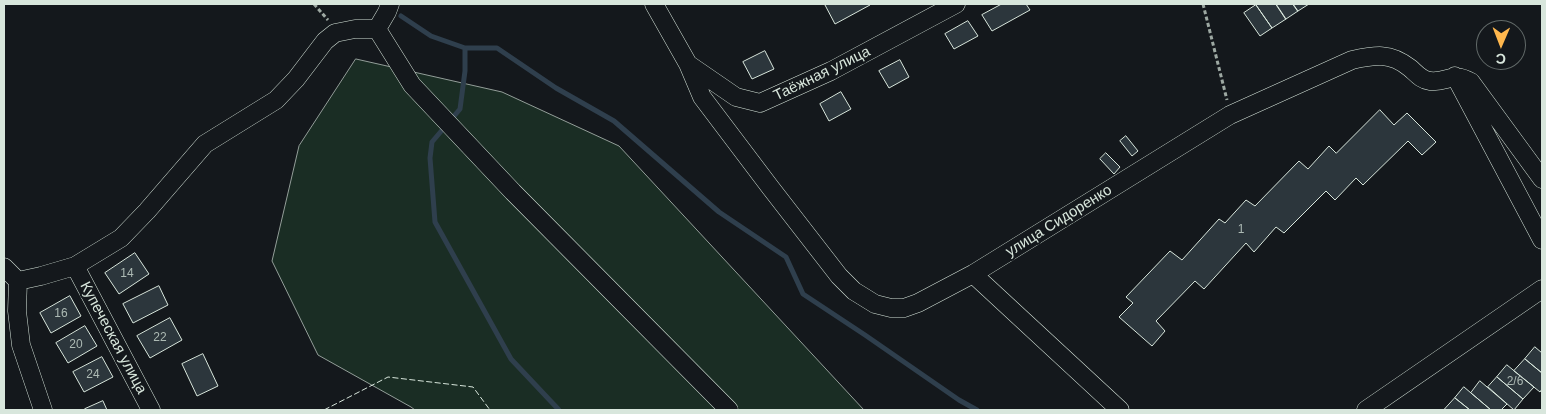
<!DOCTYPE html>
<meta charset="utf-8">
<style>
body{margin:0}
#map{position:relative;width:1546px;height:414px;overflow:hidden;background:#14181c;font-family:Arial,sans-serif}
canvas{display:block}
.frame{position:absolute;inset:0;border:5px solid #d8e6dc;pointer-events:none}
.north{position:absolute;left:1476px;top:20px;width:50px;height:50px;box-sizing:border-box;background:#14181c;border:1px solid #626a69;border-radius:50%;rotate:181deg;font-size:14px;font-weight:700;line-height:20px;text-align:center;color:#d8e6dc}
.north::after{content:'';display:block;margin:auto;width:18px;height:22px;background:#ffb74d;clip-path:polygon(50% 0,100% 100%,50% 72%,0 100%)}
</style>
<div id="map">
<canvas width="1546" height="414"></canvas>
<div class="frame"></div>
<div class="north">С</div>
</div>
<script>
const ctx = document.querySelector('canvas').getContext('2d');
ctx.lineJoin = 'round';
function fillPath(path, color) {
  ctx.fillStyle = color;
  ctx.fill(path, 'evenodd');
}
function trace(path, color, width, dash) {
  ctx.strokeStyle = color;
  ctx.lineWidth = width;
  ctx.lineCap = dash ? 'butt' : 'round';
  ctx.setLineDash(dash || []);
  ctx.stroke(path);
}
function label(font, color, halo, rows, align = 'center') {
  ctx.font = font + ' Arial,sans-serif';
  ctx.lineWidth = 4;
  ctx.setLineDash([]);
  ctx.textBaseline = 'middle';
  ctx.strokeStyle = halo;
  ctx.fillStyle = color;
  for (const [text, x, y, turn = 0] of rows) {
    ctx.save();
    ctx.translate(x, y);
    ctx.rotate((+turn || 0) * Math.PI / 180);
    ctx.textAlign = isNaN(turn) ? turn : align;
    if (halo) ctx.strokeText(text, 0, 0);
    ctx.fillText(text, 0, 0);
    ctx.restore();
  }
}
const green = new Path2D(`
 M356,59L502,92L619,146L864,410H415L411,407L318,355L272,261L299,146Z`);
const stream = new Path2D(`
 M401,16L431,36L465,48H497L556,88L614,121L719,212L786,257L803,294L865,335L959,400L977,410
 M465,48V71L460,109L432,142L430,158L435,222L511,359L559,410`);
const building = new Path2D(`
 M828,4H869L870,5L835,24L825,5Z
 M1002,4H1026L1030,10L992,31L982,15Z
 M1258,4H1276L1286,19L1272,28L1256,5Z
 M1276,4H1293L1298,11L1286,19Z
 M1293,4H1309L1298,11Z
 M1256,5L1272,28L1260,36L1244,13Z
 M968,21L978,36L954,49L945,34Z
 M765,51L774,69L752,79L743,62Z
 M900,60L909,77L889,88L879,71Z
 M841,92L851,109L829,121L820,104Z
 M1380,110L1394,125L1407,113L1436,142L1422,155L1408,141L1363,185L1356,178L1335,200L1326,191L1284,233L1276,227L1254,252L1246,243L1204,289L1195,281L1156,321L1165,331L1152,346L1119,317L1133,303L1126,297L1170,251L1182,260L1219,219L1225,223L1246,200L1255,206L1299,161L1308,169L1329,146L1336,153Z
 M1126,136L1138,151L1132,156L1120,141Z
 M1106,153L1120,167L1114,174L1100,159Z
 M135,253L149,274L119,294L105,273Z
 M159,286L168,305L133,323L123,304Z
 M70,296L81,316L51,333L40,313Z
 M170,318L182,340L150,358L137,336Z
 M85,326L97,346L68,363L56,343Z
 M1535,347L1542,353V373L1525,359Z
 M203,354L218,386L197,396L182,364Z
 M102,357L113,377L84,392L73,372Z
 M1525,359L1542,373V389L1540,392L1514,371Z
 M1507,365L1534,387L1523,399L1497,377Z
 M1497,377L1523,399L1514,410L1488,387Z
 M1480,381L1507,404L1501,410H1491L1471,393Z
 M1464,387L1471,393L1491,410H1470L1455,398Z
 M1455,398L1470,410H1447L1445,409Z
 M103,401L107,410H86L85,409Z`);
const path = new Path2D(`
 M314,4L328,20
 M1203,4L1227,100`);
const minor = new Path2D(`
 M390,4L387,12L377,29L412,85L513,192L729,410
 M654,4L688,64L702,97L770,187L839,276L854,291L875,304L891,308H904L918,303L973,274L1230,115L1352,60C1375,55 1390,52 1410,68C1416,73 1421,80 1430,81C1448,83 1451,71 1471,82L1542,179
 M688,64L736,97L760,103L831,71L956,4
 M1455,76L1542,240
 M75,266L151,410
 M4,267L18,281
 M973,274L1120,410
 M18,281L41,276L75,266L121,238L147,211L205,144L276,100L296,79L325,41L335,33L355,29H377
 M18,281L17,311L21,345L43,410
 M1366,410L1542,289`);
const fence = new Path2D(`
 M324,410L388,377L473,387L490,410`);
const numberNames = [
 ["1",1241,230],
 ["14",127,274],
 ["16",61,314],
 ["22",160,338],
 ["20",76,345],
 ["24",93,375],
 ["2/6",1515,382]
];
const streetNames = [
 ["Таёжная улица",822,74,-26],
 ["улица Сидоренко",1059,221,-32],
 ["Купеческая улица",113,338,62]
];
fillPath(green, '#1a2d24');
trace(green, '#939e99', 1);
trace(stream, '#2f3f4d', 5);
fillPath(building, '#2c363c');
trace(building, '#d8e6dc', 1);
trace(minor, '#d8e6dc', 19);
trace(path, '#9da8a2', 3, [4, 2.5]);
trace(minor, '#14181c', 18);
trace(fence, '#d8e6dc', 1, [6, 2.5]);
label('12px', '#adbab4', null, numberNames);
label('15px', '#d8e6dc', '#14181c', streetNames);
</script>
